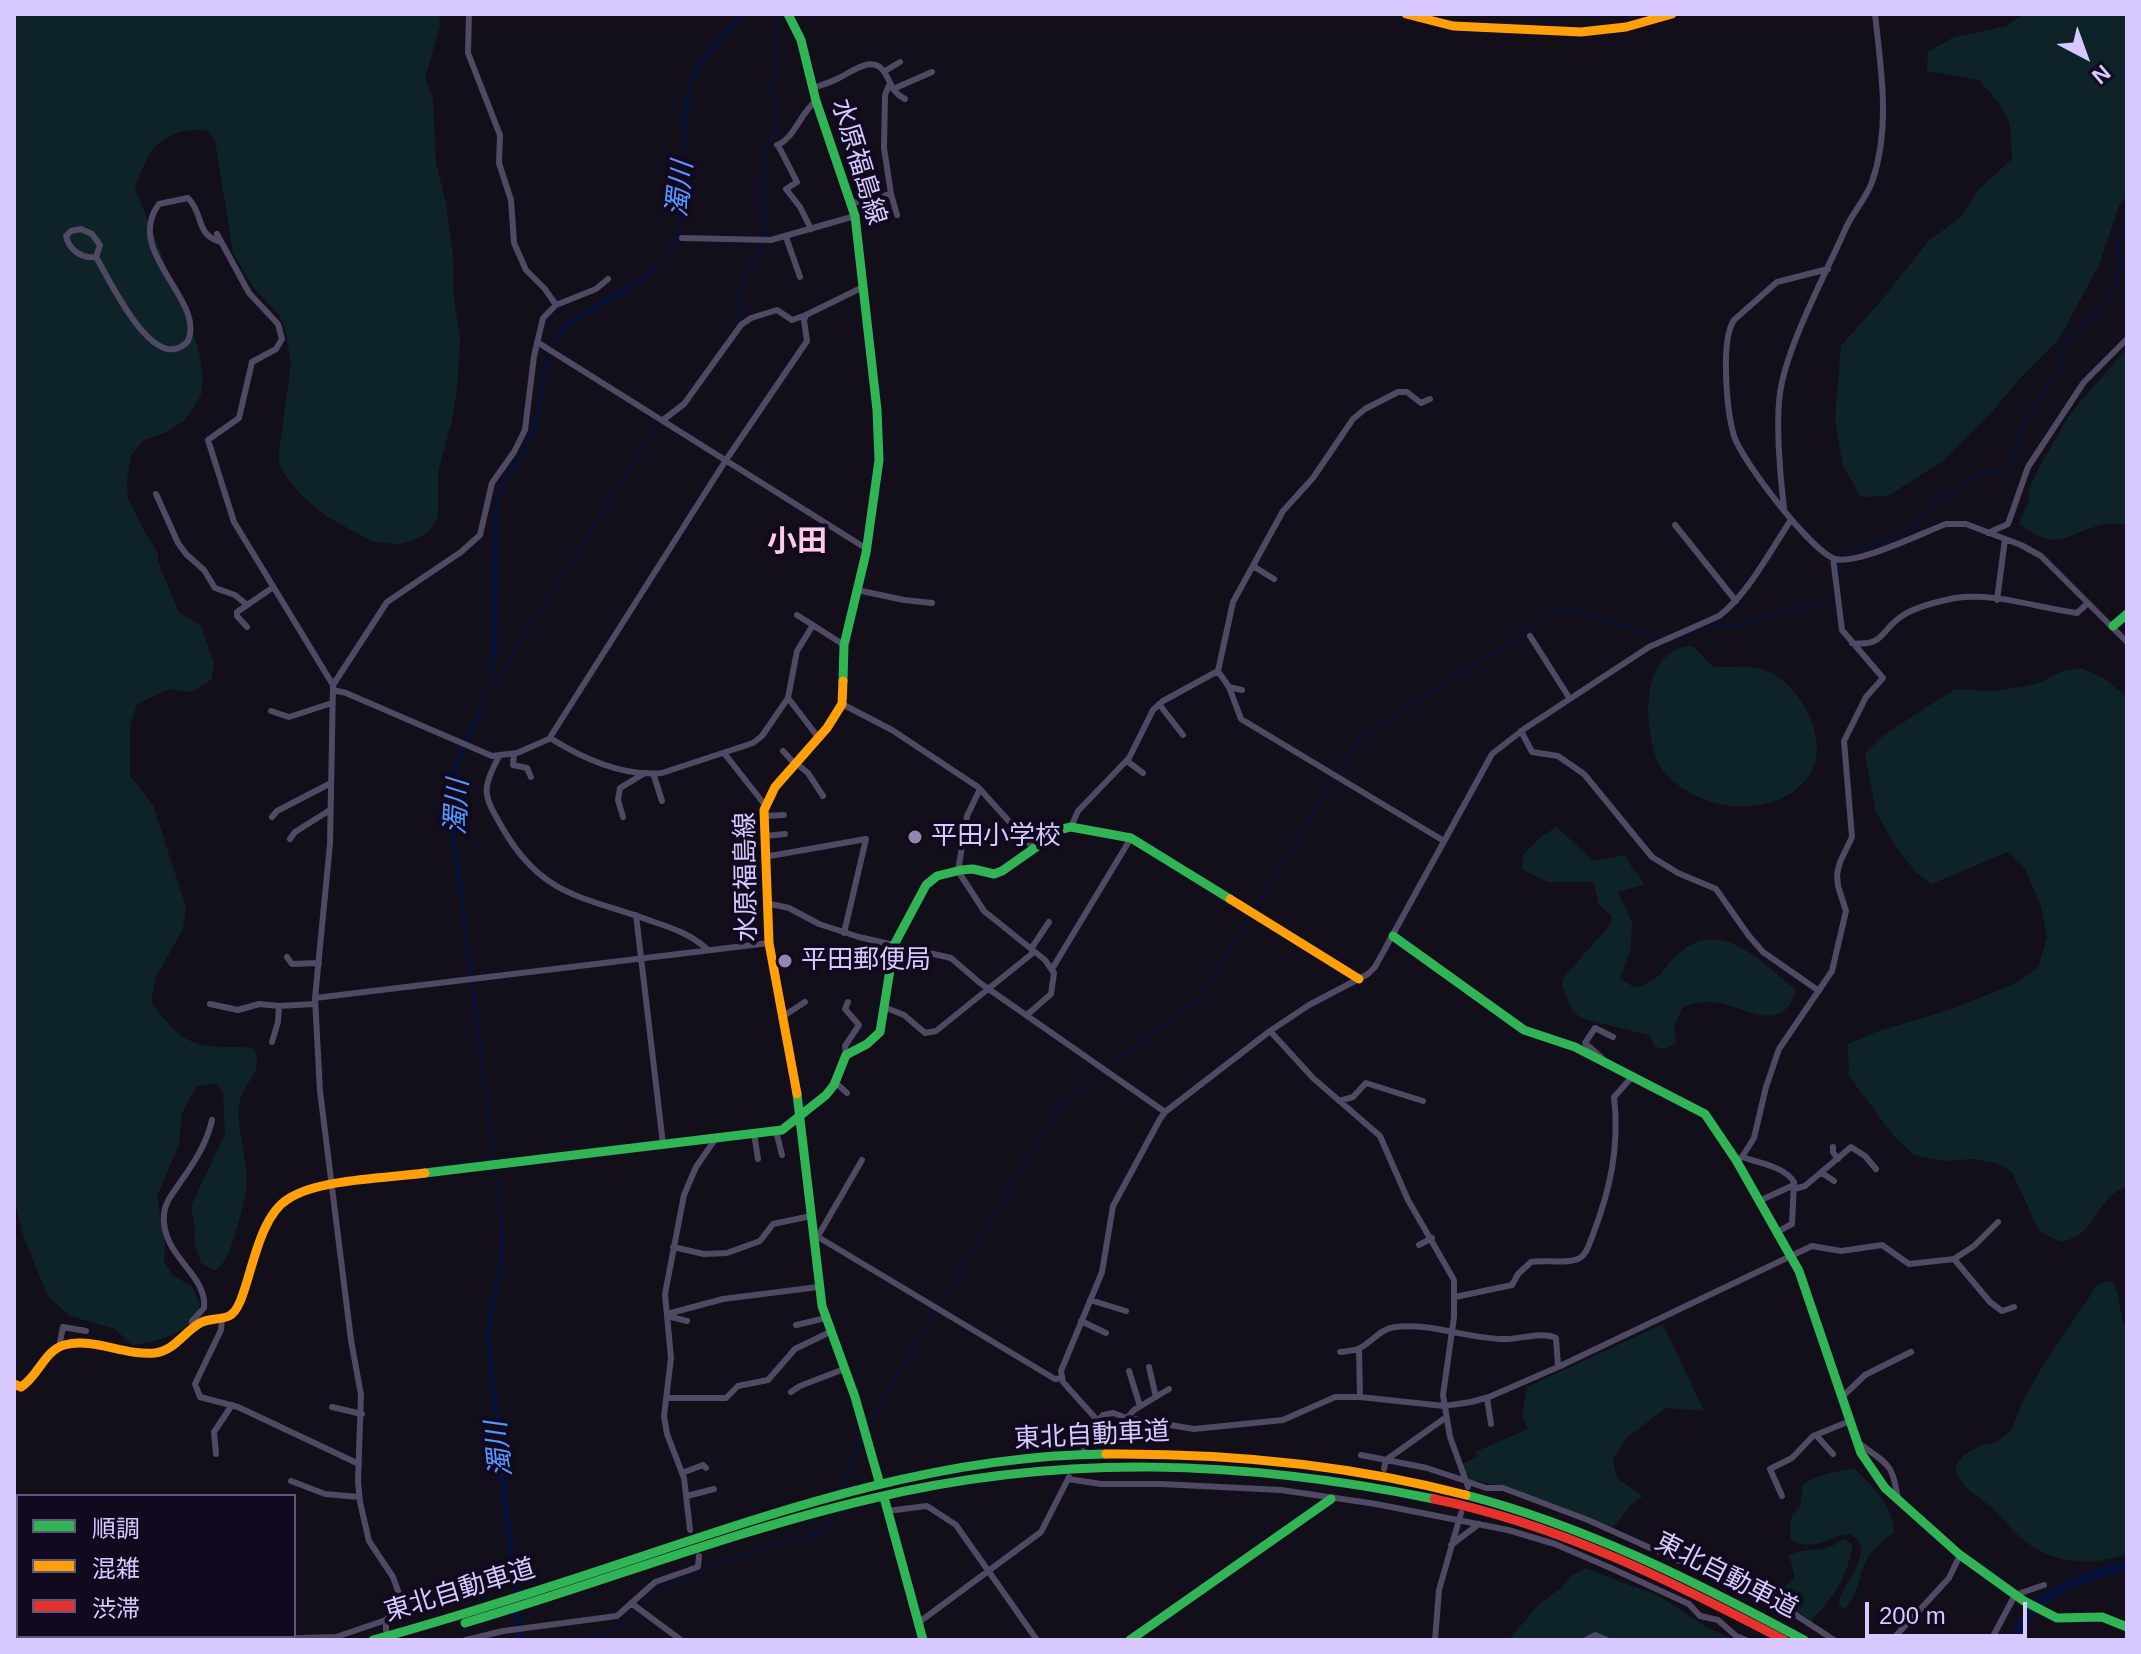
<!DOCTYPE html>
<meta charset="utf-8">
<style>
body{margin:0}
#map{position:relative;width:2141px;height:1654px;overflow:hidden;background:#120f1a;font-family:Arial,"Noto Sans JP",sans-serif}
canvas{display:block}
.frame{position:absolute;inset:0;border:16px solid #d7c8ff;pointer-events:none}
.legend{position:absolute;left:16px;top:1494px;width:280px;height:144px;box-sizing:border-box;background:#110a1f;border:2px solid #605679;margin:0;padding:10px 14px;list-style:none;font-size:24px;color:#d7c8ff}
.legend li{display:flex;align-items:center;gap:16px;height:40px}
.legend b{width:40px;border:2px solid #605679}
.north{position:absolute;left:2045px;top:16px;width:80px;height:80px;-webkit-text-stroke:6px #110a1f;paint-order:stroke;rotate:139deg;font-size:22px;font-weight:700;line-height:32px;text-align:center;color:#d7c8ff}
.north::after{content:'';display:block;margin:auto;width:28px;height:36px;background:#d7c8ff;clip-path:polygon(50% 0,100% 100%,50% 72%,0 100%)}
.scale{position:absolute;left:1865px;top:1602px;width:162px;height:36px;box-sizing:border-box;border:4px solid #d7c8ff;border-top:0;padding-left:10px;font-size:24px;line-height:28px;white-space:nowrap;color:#d7c8ff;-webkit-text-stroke:6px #110a1f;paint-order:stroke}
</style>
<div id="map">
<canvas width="2141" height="1654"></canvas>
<div class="frame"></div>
<ul class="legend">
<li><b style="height:10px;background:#30b455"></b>順調</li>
<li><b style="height:10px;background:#ff9f0a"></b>混雑</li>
<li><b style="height:10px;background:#e5322d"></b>渋滞</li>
</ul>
<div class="north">N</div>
<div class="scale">200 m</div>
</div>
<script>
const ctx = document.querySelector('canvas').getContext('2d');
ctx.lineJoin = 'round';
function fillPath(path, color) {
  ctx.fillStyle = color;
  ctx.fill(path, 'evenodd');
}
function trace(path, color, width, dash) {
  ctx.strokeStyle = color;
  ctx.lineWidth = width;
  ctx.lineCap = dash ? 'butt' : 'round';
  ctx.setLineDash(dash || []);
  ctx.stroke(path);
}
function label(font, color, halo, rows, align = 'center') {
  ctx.font = font + ' Arial,"Noto Sans JP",sans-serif';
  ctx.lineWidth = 8;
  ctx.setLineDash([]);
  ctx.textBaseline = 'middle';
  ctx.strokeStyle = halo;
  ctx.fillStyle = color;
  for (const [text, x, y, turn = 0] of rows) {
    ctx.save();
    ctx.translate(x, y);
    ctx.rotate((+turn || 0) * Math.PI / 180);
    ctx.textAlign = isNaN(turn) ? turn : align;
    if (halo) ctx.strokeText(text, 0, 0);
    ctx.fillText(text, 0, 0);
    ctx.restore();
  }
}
const green = new Path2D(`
 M14,14H439L440,26L425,78L433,100L436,163L446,203L453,256L454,299L460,339L457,390L451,424L438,472V517L427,533L411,541L400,544L374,542L327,517L302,496L284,474L279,463V452L291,363L286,332L279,315L253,287L233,253L215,140L206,130C162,128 148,149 135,188L198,347L203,378L201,395L185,420L167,432L144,440L131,455L127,480L128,498L147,536L158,553V562L179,612L201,626L214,663L211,680L192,692L169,689L137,704L130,726V776L153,805L186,907L183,929L156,977L151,1002C172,1028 180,1044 216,1047C230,1048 240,1045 254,1049C266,1072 241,1083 239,1105C237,1130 246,1154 247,1179C248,1192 233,1245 227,1257C224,1262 219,1267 215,1271L201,1263L194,1242L195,1227L191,1206L225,1134L223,1092L216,1083L196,1087L182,1113L179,1144L157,1196L165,1246L164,1261L173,1276L192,1286L200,1305C191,1334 160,1341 132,1345L115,1329L70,1316L48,1296L24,1238L14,1199Z
 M2023,14H2127V197L2120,203L2099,265L2059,339L2023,375L1992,412L1944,460L1888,496L1861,497L1843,466L1835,420L1841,346L1887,294L1928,241L1960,218L1980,188L2012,159L2010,124L2000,104L1979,80L1927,71L1928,52L1952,38L2007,26Z
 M2127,348V524C2119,524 2109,523 2101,525C2064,535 2056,553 2019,523L2029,500V488L2042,462L2070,414Z
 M1693,646L1713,667C1729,668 1752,664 1767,671C1802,685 1833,745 1808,777C1774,822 1698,812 1663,771C1655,761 1652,744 1650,731C1645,698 1650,648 1693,646Z
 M2081,668L2105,679L2127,697V1187C2101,1194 2100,1219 2080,1234C2075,1238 2067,1240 2061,1242L2039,1231L2012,1172L1997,1163L1973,1159L1943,1161L1914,1155L1893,1135L1849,1076L1848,1044L1876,1032L1955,1008L2018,982L2038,967L2047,937L2041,907L2025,868L2008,852L1931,884L1916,872L1896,847L1876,812L1865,754L1884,735L1955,689L1993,691L2021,687L2042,682L2062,671Z
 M1557,827L1593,861L1627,855C1628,869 1641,872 1643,885L1618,892L1632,922L1631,949L1620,978L1635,988C1668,977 1661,967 1683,950C1724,918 1765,966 1796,990C1782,1037 1746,1006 1713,1002C1703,1000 1691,1004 1682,1008L1674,1028L1676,1044L1664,1049L1654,1046L1649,1035L1584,1019L1573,1012L1562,986L1564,977L1610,925L1611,915L1599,905L1593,882H1548L1523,870V855L1540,837Z
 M2111,1281C2123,1294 2117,1315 2127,1330V1554C2094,1566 2056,1565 2026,1542C2013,1532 2003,1518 1991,1507C1973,1491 1962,1491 1955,1466L1964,1455L1980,1446L1995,1443L2011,1431L2024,1398L2044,1364L2098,1284Z
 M1663,1324L1704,1411L1666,1408L1625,1439L1613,1460L1617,1478L1643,1496L1632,1504L1613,1527L1514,1489C1499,1485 1485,1484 1470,1479L1462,1464L1477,1457L1475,1452L1528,1429L1522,1415L1527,1387Z
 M1854,1468C1872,1486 1893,1505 1894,1532C1886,1539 1875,1546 1869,1556C1858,1572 1860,1597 1843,1610L1839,1605C1840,1584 1881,1548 1849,1534C1826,1536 1817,1553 1791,1540L1790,1527L1792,1515L1800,1507L1803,1485C1818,1473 1836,1472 1854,1468Z
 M1843,1539L1853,1545C1845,1582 1836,1593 1811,1621L1781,1600V1590L1795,1577L1789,1555C1812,1545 1821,1556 1843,1539Z
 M1585,1568L1659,1596L1706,1627L1734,1640H1509L1538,1605L1561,1588L1570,1577Z`);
const water = new Path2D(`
 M738,14H744L704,61L693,82L687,110L684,204L677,244L650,277L571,325L554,344L548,358L538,422L521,462L505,481L498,511L497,650L485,701L459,767L453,809L457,847L504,1232V1254L490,1332L523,1640H517L486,1343V1326L501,1252L500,1213L450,822L449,800L453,768L488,688L490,675L493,512L503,478L520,456L535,420L544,364L552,341L564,325L618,290L634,283L659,264L675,240L679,219L680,168L684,157L682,113L688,88L700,60Z`);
const stream = new Path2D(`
 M763,237L765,150L767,143L776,135L779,105L772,97L778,14
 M741,322L739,288L762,243
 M1840,555L1905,534L1937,501L1975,476L1989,471L2006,475L2023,426L2059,369L2060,352L2063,345C2095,309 2133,293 2117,239L2127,221
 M1839,562V583
 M1675,639L1710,626L1744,625L1834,597
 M489,684L496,681L659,423
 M1338,774L1358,740L1563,608L1665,637
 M1254,910L1334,779
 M1107,1068L1200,998L1251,915
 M868,1424L1058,1109L1102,1072
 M841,1490L861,1436
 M585,1640L620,1626L629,1613L666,1585L693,1578L714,1563L824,1531L834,1511`);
const river = new Path2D(`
 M2014,1640C2035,1587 2079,1582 2127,1564`);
const street = new Path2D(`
 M469,14L468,53L500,135L499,163L511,200L514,243L526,270L545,289L556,305
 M885,71L900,62
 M889,85L885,95L884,148L891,194L897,215
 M813,88C821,85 829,83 837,79C852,72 875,52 886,75C892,85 892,92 905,99
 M893,89L932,72
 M777,145C795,138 800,113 816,101
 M778,145L797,182L786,189L800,207L811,229
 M853,203L891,194
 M217,234L249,293L278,324L282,339L276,349L252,362L239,418L208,440L234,522L333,685
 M786,237L800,277
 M682,238L771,240L855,216
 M96,257C82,259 69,250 66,236L71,231L81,229L92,234L100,245L96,257C108,276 154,379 188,341C206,300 123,252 159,204L188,198C205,215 194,234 221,242
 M1828,269L1777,282L1734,320C1720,341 1727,412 1734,436C1742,461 1811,551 1835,559C1857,565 1922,533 1946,524H1966L2021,545L2041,556L2127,642
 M537,342L867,549
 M663,420L684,404L741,325L751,318L777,310L792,320L806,315
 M156,494L178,543L186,554L204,570L215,588L235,595L246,604
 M1784,508C1780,476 1775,418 1781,387C1790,340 1825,275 1845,230C1852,213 1866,199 1872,182C1891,127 1881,70 1875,14
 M1675,525L1736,601
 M1988,533L2008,524L2028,467L2084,382L2127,339
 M1253,566L1274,579
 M857,590L904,600L932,603
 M1997,600L2005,539
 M797,615L844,645
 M247,627L237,616V612L272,588
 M1530,636L1570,699
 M1852,643C1885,647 1880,630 1902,616C1915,607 1940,601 1955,598C1995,592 2037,608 2077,613L2088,603
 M1218,671L1229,687L1241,719L1444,841
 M1229,687L1242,690
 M333,690L346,693L492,756L517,753L549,739L726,460L807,341L804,320L806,315L863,287
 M788,698L818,737
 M842,704L892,730L978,787L1034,849
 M1159,704L1183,735
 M271,711L289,717L332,703
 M1521,731L1532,752L1558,756L1584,774L1652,857L1678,873L1716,889L1749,936L1763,952L1819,991
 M550,738C582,758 623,777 662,773L753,743L762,736L788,698L797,651L813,625
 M783,751L795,764
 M724,753L765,805
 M514,754L513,765L527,768L531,777
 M499,756C481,792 483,794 503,829C544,899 585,896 654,922C675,929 692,935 708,950
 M1127,761L1143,773
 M796,763L808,773L823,796
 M653,773L662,801
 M980,789L967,816L958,871L984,911L1045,960L1054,973L1051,994L1028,1014
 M764,816L784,815
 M272,817L277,811L331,783
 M623,817L618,800L620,788L645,773
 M1071,827L1078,811L1129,758L1153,710L1163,701L1218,671L1233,602L1283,511L1313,478L1353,419L1365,409L1398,392H1407L1421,403L1430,399
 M765,836L785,834
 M290,839L295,832L330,810
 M764,857L866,839L844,933
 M766,903L789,908L819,924L859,937L951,958L980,983L1165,1112
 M636,915L663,1144
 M1031,949L1049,922
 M287,957L292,964L319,963
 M1052,969L1131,838
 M315,998L769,943
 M210,1004L238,1010L259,1004L279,1006L315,1004
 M884,1007L904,1015L925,1033L936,1031L1034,952
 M782,1017L805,1002
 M1270,1031L1313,1078L1380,1136L1408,1200L1454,1280V1317L1443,1395L1450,1437L1466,1481L1486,1488H1503L1588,1520L1737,1587L1773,1600L1834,1640
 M272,1042L278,1022L279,1006
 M846,1055L845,1046L859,1025L845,1009L848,1002
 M1602,1058L1585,1043L1595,1028L1613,1037
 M835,1082L847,1093
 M1339,1101L1353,1097L1366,1083L1423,1101
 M776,1131L782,1155
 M754,1133L758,1159
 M1833,1147V1152L1838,1159
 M1742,1157C1758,1163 1784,1166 1794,1182L1792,1224L1777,1232
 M1736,1160L1742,1157L1754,1138L1766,1087L1779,1049L1832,971L1846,911L1838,886L1837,874L1840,862L1852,837L1844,741L1866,697L1883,678L1842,630L1833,558
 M1822,1173L1834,1181
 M1794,1189L1805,1186L1851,1147L1865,1156L1876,1169
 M1759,1201L1794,1185
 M813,1234L1055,1379L1061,1378
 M818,1236L862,1160
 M1419,1245L1432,1238
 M673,1247L704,1254L727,1253L760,1241L773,1224L811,1216
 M1954,1259L1990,1302L2002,1311L2014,1307
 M1455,1297L1512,1285L1518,1274L1531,1262C1545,1259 1568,1265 1580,1258C1587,1254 1589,1244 1592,1237C1610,1191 1620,1146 1614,1097L1631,1078
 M1090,1300L1126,1311
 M667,1314L723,1299L818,1287
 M667,1316L687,1321
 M222,1319L221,1330L195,1384L200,1397L238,1407L359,1464
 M1081,1321L1106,1333
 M796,1325L826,1318
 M193,1329L192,1321L204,1308C208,1274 160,1256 164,1214C165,1201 174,1192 181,1181C194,1163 207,1143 212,1120
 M59,1347L63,1327L86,1331
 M1359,1349L1360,1397
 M1340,1352C1345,1351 1353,1351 1358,1349C1372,1343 1379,1329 1395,1327C1432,1322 1470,1340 1507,1339C1522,1339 1542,1331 1556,1338L1558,1367
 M1149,1367L1156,1397
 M1129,1371L1140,1406
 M791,1392L800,1386L844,1369
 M1842,1397L1865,1375L1911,1352
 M667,1398H726L738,1386L768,1380L795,1349L830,1332
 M1487,1398L1491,1424
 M332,1407L362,1414
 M1127,1418L1134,1410L1169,1389
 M1098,1421L1103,1415L1113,1413L1127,1418L1194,1429L1283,1420L1335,1397H1360L1444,1406L1471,1402L1489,1397L1558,1367L1812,1246L1841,1251L1882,1245L1909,1264L1954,1259L1974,1246L1998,1222
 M1816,1435L1833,1454
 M1860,1444C1888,1465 1893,1463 1898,1500
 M1084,1450L1098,1421L1063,1382L1061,1371L1102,1272L1113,1206L1160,1119L1165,1112L1270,1031L1309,1005L1368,974L1375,967L1492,754L1524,729L1649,647L1719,616C1748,594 1770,551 1791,520
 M216,1454L214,1432L232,1405
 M1361,1455L1427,1468L1466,1481L1468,1487
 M1384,1469L1386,1460L1445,1418
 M682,1473L703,1465L706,1468
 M1068,1479L1101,1484H1161L1281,1490L1376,1504L1508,1530L1555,1544L1613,1569L1689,1604L1700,1616L1718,1620L1736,1636L1746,1640
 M291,1481L325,1494L359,1497
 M687,1496L714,1489
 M1782,1496L1770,1469L1792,1458L1813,1436L1850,1421
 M887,1511L927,1506L956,1525L1037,1640
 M690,1530L684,1478L667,1434L664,1416L671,1358L665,1294L684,1195L696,1167L716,1138
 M1451,1545L1479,1524
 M631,1603L681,1640
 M14,1616L18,1623
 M918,1623L1041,1532L1069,1477
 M386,1630V1620L398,1604L399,1594L393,1577L369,1541L360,1502L358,1481L361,1395L351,1340L320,1091L315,998L330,844L333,685L387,602L461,552L480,535L492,483L514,452L525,430L534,356L543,318L556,305L596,289L608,279
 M26,1636L29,1640
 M184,1636L186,1640
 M235,1640L336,1637L386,1620
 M466,1640L503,1631L617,1616L655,1582L698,1567L699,1556
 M1435,1640L1439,1590L1461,1513
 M1586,1640L1595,1635L1607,1640
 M1892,1640L1949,1578L1960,1555
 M1991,1640L2015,1595L2044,1585`);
const fast = new Path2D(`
 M788,14L801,40L816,101L855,216L877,410L879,460L866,553L844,645L843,681
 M2113,626L2127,614
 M1393,936L1524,1030L1575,1047L1705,1114L1736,1160L1799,1271L1861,1453L1885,1488L1960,1555L2024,1601L2057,1618L2102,1617L2127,1627
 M797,1094L822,1306L855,1397L879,1481
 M425,1173L782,1130L826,1095L834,1085L846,1055L867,1044L880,1032L894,945L926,885L937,876L961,870L973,869L994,874L1002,871L1062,829L1071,827L1131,838L1230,899
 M1466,1495C1585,1526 1696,1582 1804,1640
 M885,1501L923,1640
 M465,1623C601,1583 733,1531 870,1499C1060,1453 1244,1460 1434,1499
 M373,1640C461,1616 547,1588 634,1559C787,1508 943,1455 1106,1454
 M1130,1640L1331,1499`);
const slow = new Path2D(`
 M1406,14L1453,26L1581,32L1626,27L1672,14
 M1230,899L1359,979
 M797,1094L769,943L764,810L775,787L827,728L842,704L843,681
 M14,1384L21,1387C38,1377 44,1351 64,1345C94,1337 124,1356 155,1353C174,1351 184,1332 200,1323C209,1318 220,1320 229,1316C250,1307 251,1222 288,1199C318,1179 388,1178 425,1173
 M1106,1454C1229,1453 1347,1464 1466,1495`);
const jam = new Path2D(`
 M1434,1499C1558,1524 1673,1582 1784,1640`);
const markers = [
 [915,837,8,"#9287af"],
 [785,961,8,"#9287af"]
];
const streetNames = [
 ["水原福島線",858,162,73],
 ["水原福島線",747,877,-91],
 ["東北自動車道",1092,1436,-3],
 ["東北自動車道",1726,1576,27],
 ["東北自動車道",460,1591,-17]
];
const poiNames = [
 ["平田小学校",931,837],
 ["平田郵便局",801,961]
];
const waterNames = [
 ["濁川",681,189,-84],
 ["濁川",458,807,-87],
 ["濁川",500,1449,-96]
];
const quarterNames = [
 ["小田",797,543]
];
fillPath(green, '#0e2327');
fillPath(water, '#06113a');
trace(stream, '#06113a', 2);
trace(river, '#06113a', 10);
trace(street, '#4f4963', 6);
trace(fast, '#30b455', 9);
trace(slow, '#ff9f0a', 9);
trace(jam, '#e5322d', 9);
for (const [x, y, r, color] of markers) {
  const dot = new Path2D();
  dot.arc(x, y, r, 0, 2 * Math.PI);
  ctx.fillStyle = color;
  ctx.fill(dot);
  trace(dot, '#110a1f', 3);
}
label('26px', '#d7c8ff', '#110a1f', streetNames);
label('26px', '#d7c8ff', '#110a1f', poiNames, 'left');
label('italic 28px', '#5697ff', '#110a1f', waterNames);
label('bold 30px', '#ffcae4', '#110a1f', quarterNames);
</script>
